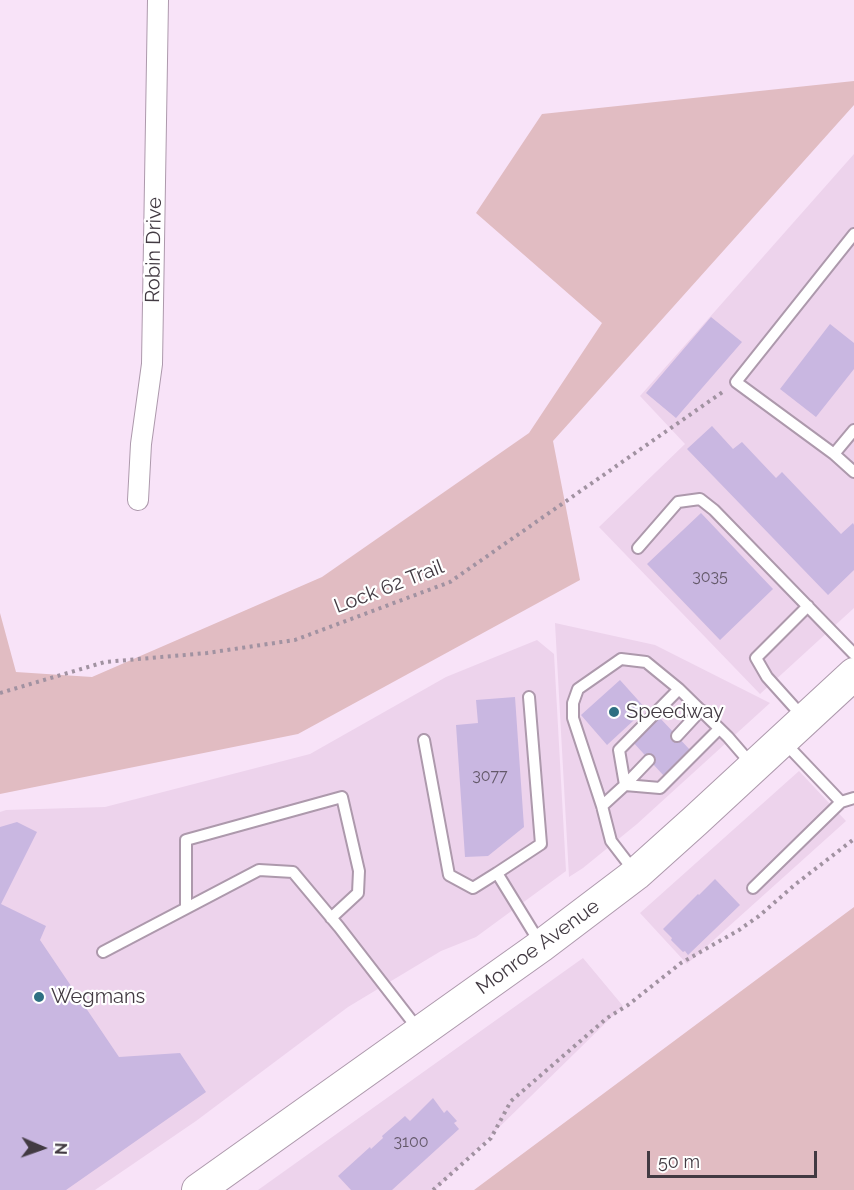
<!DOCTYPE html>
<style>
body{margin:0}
#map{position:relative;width:854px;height:1190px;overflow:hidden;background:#f8e3f8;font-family:Raleway,sans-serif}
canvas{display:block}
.north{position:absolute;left:12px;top:1118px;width:60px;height:60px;-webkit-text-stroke:4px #fff;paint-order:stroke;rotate:92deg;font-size:16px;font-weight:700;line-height:24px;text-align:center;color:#423a42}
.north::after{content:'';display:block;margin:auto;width:21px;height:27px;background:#423a42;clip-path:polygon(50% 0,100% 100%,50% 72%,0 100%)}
.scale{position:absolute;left:647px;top:1151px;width:170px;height:27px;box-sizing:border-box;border:3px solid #423a42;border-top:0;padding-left:8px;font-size:18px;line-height:21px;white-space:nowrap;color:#423a42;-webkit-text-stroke:4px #fff;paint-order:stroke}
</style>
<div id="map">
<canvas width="854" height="1190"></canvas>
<div class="north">N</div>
<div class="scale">50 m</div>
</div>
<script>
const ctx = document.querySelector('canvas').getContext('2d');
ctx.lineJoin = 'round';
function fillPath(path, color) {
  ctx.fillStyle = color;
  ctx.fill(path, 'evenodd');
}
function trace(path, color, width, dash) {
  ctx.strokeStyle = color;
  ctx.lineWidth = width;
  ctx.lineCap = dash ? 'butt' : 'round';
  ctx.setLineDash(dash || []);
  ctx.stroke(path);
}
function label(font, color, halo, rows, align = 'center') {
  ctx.font = font + ' Raleway,sans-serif';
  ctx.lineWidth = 4.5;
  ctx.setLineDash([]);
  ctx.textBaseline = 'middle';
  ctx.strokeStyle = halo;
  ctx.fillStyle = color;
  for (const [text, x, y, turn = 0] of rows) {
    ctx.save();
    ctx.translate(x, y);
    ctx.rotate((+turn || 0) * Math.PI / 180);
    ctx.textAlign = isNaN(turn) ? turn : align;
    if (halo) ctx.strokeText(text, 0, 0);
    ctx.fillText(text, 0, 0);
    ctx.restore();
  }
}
const built = new Path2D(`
 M854,154V608L760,694L599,527L685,444L640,396Z
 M555,623L655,645L770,703L637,824L583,868L569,877Z
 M537,640L554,654L566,871L476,937L441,951L348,1007L196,1121L95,1190H0V812L6,810L105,807L310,754L446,677Z
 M799,771L846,821L687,964L640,913Z
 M583,958L623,1006L435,1190H258Z`);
const green = new Path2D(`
 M854,81V105L553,441L580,580L298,734L0,794V613L16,672L92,677L322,577L529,433L602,323L476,213L542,114Z
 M854,907V1190H474Z`);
const building = new Path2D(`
 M711,317L742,342L676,418L646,393Z
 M830,324L854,343V369L816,417L780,389Z
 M712,426L733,449L742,442L776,478L782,472L841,534L853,523L854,525V570L828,595L687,449Z
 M701,513L773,589L720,640L647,564Z
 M620,680L646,709L607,745L581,715Z
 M515,697L524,827L488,856L465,857L456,725L478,723L476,700Z
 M659,717L691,751L664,776L632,741Z
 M17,822L37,832L1,904L46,926L40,940L119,1057L180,1053L206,1092L66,1190H0V827Z
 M715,879L740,905L688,955L685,951L683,952L671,940L672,938L663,929L698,894L699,895Z
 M433,1098L444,1113L447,1110L457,1121L454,1123L459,1129L392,1190H351L338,1176L370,1147L371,1149L383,1138L382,1136L405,1116L410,1121Z`);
const path = new Path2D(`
 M0,693L105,662L207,653L295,640L450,582L724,391
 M433,1190L491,1138L511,1101L607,1018L628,1005L681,963L739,930L759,916L797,883L854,839`);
const lane = new Path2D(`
 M854,234L736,382L834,454L854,472
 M834,454L854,430
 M638,548L678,502L700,499L714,510L854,654
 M529,697L541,844L497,873L540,943
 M803,717L767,677L756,658L808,606
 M677,736L701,710
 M424,740L449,875L473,888L497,873
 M785,743L841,802L854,798
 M649,760L625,785L660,788L719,729
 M602,806L625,785L619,750L679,689L728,737L753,766
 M634,871L611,841L602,806L573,718V703L578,689L621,659L646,662L679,689
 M753,888L841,802
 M186,908V840L342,797L359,871L358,893L331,918
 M103,952L259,870L293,872L339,927L418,1029`);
const street = new Path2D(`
 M138,500L141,444L152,364L158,0`);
const primary = new Path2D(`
 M198,1190L541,946L636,874L695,821L854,674`);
const markers = [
 [614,712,6,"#2e6f82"],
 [39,997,6,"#2e6f82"]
];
const numberNames = [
 ["3035",710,577],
 ["3077",490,776],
 ["3100",411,1142]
];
const streetNames = [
 ["Robin Drive",154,250,-89],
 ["Lock 62 Trail",389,587,-21],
 ["Monroe Avenue",538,947,-36]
];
const poiNames = [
 ["Speedway",626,712],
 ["Wegmans",51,997]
];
fillPath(built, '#edd3ec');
fillPath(green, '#e1bcc2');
fillPath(building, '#c9b7e1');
trace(lane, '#ad99ac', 14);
trace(street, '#ad99ac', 22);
trace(primary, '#ad99ac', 34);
trace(path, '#a192a1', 4, [3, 4.5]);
trace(lane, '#fff', 10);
trace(street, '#fff', 20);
trace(primary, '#fff', 32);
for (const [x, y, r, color] of markers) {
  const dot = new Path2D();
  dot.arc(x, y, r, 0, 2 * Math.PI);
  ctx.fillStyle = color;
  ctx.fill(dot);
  trace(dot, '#fff', 2);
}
label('16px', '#64596a', null, numberNames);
label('20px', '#423a42', '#fff', streetNames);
label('20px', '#423a42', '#fff', poiNames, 'left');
</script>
